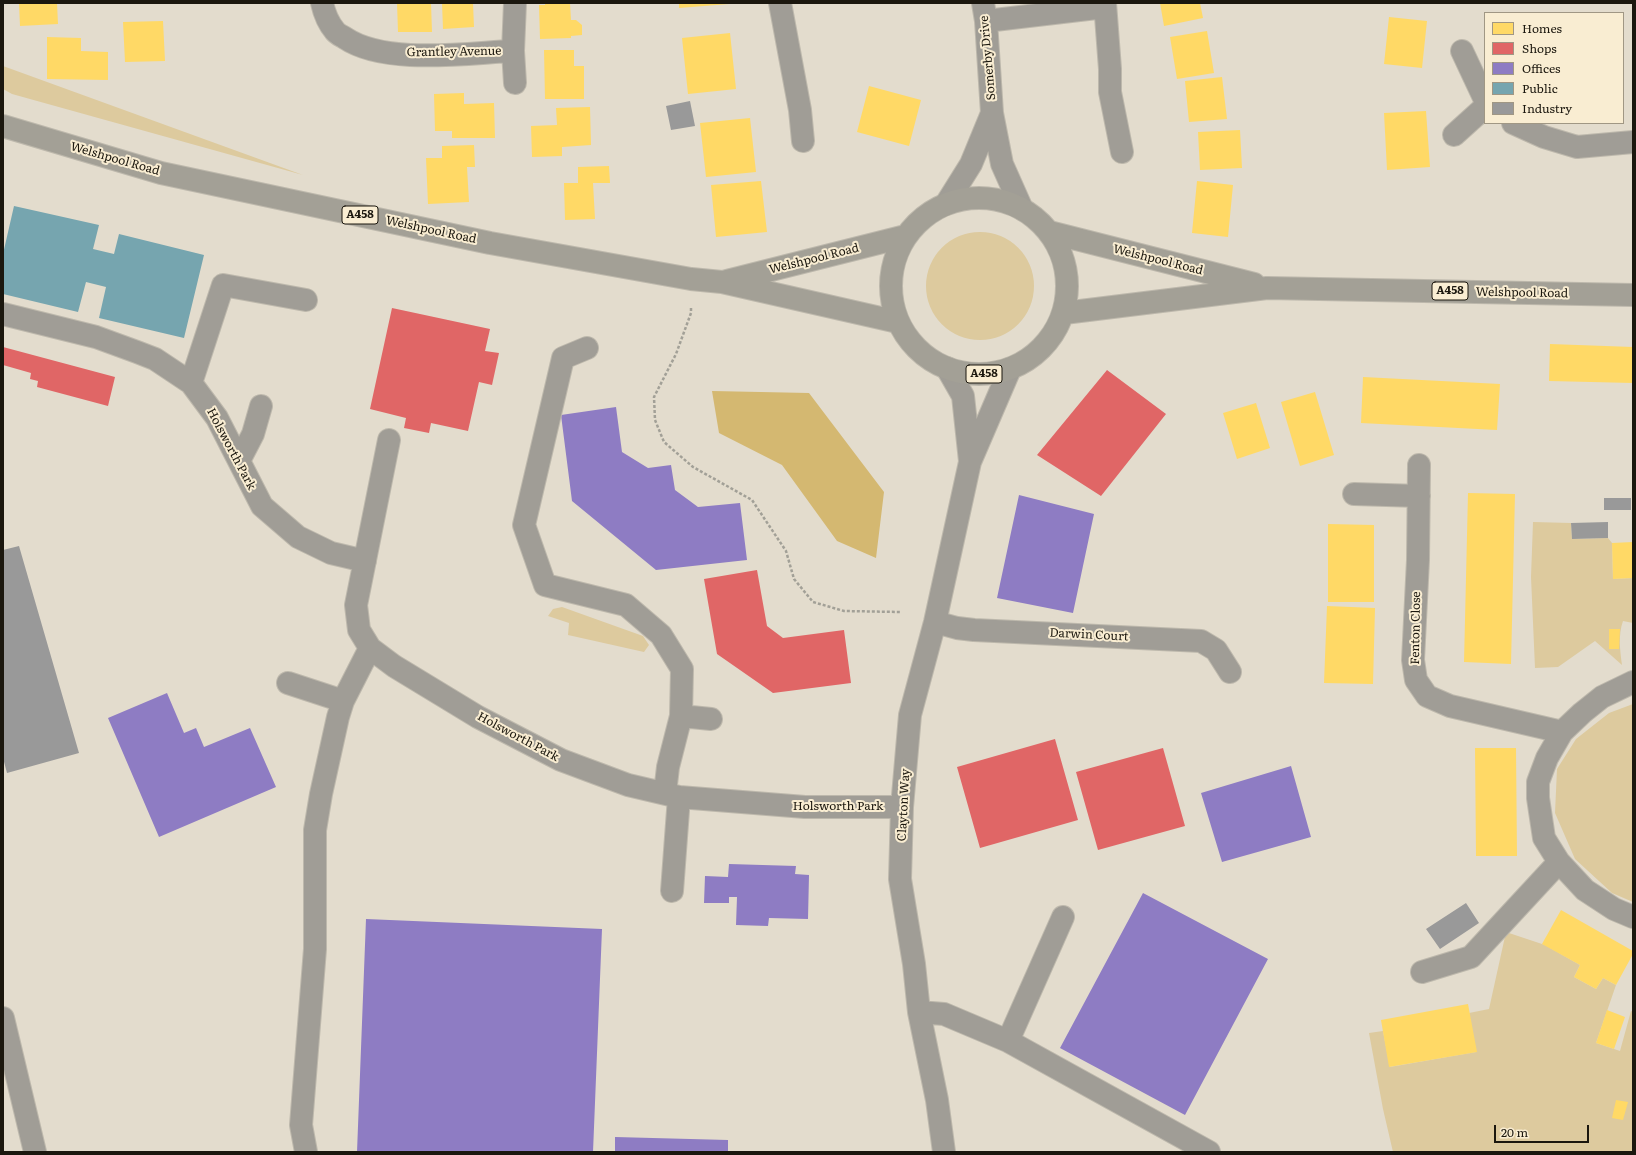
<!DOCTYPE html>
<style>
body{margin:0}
#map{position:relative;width:1636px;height:1155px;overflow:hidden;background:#e3dccd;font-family:Literata,serif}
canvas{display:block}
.frame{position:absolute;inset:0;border:4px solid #1b170e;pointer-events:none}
.legend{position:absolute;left:1484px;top:12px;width:140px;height:112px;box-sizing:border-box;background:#f9edd2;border:1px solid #a09784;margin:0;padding:5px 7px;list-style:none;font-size:12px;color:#1b170e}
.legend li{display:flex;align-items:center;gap:8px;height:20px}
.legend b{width:20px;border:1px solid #a09784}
.scale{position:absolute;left:1494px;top:1125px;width:95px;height:18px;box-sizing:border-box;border:2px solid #1b170e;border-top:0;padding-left:5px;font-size:12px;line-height:14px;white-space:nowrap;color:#1b170e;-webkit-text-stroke:3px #f9edd2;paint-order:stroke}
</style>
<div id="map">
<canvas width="1636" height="1155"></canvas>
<div class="frame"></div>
<ul class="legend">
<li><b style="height:11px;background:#ffd966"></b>Homes</li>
<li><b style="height:11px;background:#e06666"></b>Shops</li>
<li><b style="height:11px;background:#8e7cc3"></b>Offices</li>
<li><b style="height:11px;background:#76a5af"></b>Public</li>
<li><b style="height:11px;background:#999"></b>Industry</li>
</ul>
<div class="scale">20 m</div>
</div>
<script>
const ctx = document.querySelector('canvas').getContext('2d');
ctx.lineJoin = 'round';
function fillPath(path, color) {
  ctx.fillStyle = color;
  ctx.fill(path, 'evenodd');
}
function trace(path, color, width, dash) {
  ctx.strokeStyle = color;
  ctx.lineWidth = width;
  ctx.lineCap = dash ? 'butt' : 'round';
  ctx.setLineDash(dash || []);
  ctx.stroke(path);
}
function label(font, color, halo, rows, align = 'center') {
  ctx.font = font + ' Literata,serif';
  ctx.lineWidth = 4;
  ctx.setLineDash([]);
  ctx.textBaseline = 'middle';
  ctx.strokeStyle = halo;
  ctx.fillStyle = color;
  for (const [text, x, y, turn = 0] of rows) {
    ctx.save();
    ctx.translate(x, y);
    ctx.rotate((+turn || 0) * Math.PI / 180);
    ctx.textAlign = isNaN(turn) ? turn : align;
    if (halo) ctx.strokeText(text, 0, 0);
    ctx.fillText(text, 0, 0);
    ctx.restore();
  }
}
const green = new Path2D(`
 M3,66L303,175L12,94L3,89Z
 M926 286a54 54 0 1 1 108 0a54 54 0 1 1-108 0Z
 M1533,522L1571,523L1572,539L1608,538L1612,543L1613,579L1633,578V623L1623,621C1618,635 1620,650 1622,665L1595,641L1558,667L1535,668L1531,577Z
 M562,607L643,636L649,645L644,652L568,635L569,623L548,616L553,609Z
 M1633,704V902L1612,893L1575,859L1555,813L1557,769L1576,739L1609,713Z
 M1506,932L1545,945L1580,965L1574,977L1596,989L1603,978L1616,985L1596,1043L1620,1051L1631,1011L1633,1012V1152H1393L1383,1109L1369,1033L1383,1031L1390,1067L1476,1052L1469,1013L1489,1009Z`);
const water = new Path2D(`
 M712,391L809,393L884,492L876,558L837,541L782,465L719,433Z`);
const homes = new Path2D(`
 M19,3H57L58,24L20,26Z
 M397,3H431L432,32H398Z
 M442,3H473L474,27L443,29Z
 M545,3H570L571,20H576L582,25V35L571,36V38L540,39L539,5H545Z
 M679,3H729V4L679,8Z
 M1160,3H1200L1203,18L1164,26Z
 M1389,17L1427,21L1422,68L1384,64Z
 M163,21L165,61L125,62L123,22Z
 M1207,31L1214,73L1177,79L1170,37Z
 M730,33L736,89L688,94L682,38Z
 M47,37L81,38V51L108,52V80L47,79Z
 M544,50H574V66H584V99H545Z
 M1222,77L1227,119L1189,122L1185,81Z
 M869,86L921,100L909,146L857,132Z
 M464,93V104L494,103L495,138H452V131H435L434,94Z
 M590,107L591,145L562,147V156L532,157L531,126L557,125L556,108Z
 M1426,111L1430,167L1387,170L1384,113Z
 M750,118L756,172L706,177L700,123Z
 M1240,130L1242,168L1200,170L1198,132Z
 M474,145L475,167H467L469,202L428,204L426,158H442V146Z
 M609,166L610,183H593L595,219L565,220L564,183H578V167Z
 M761,181L767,232L716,237L711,185Z
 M1197,181L1233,185L1228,237L1192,233Z
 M1550,344L1633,347V383L1549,381Z
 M1363,377L1500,384L1497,430L1361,423Z
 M1315,392L1334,455L1300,466L1281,402Z
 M1256,403L1270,448L1237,459L1223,413Z
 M1468,493L1515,494L1511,664L1464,662Z
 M1328,524L1374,525V602H1328Z
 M1633,542V578L1613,579L1612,543Z
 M1327,606L1375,608L1373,684L1324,683Z
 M1609,629H1620L1619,649H1609Z
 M1475,748H1516L1517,856H1476Z
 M1561,910L1633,951V954L1616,985L1603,978L1596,989L1574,977L1580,965L1542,944Z
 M1468,1004L1477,1052L1389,1067L1381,1020Z
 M1607,1010L1625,1017L1614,1049L1596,1043Z
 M1616,1100L1628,1102L1623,1120L1612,1118Z`);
const shops = new Path2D(`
 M392,308L490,329L485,351L499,353L492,385L479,382L468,431L431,423L429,433L404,428L406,418L370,409Z
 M3,347L115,377L108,406L37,387L38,381L30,379L31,373L3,365Z
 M1107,370L1166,414L1101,496L1037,455Z
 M757,570L767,626L783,638L844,630L851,683L773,693L717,654L704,579Z
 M1055,739L1078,820L980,848L957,767Z
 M1163,748L1185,826L1098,850L1076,772Z`);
const offices = new Path2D(`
 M616,407L622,452L648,468L671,465L675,490L698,507L740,503L747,560L656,570L572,501L561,415Z
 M1019,495L1094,514L1073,613L997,598Z
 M167,693L184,733L196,728L204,747L250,728L276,787L159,837L108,718Z
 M1291,766L1311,837L1222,862L1201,793Z
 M729,864L796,866L795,874L809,875L808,919L769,918L768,926L736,925L737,897H729V903H704L705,876L728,877Z
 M1143,893L1268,959L1185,1115L1060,1048Z
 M366,919L602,929L593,1152H357Z
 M615,1137L728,1140V1152H615Z`);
const public = new Path2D(`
 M14,206L99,225L93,249L114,254L119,234L204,255L184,338L99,318L106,287L86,282L78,312L3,294V254Z`);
const industry = new Path2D(`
 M690,101L695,126L671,130L666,106Z
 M1604,498H1631V510H1604Z
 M1608,522V538L1572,539L1571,523Z
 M19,546L79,753L7,773L3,758V550Z
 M1466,903L1479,923L1440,949L1426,929Z`);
const path = new Path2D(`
 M691,308V313L676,354L654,397L655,420L664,442L693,467L752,500L786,551L794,579L813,602L844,611L901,612`);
const minor = new Path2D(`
 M322,3C324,12 329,24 335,31C337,34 342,36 345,38C385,65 466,53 513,51
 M515,3L513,51L515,83
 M780,3L800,110L803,141
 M983,3L986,21L992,113L1002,164L1022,209
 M1105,3L1110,69V92L1122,152
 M986,21L1105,7
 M1462,51L1485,100
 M1513,123L1544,137L1577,147L1633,142
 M1454,135L1485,107
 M946,204L971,164L992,113
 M3,314L96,337L137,352L155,359L191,383L217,418L262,506L298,537L331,553L365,561
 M587,348L563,358L524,525L545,585L626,605L661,635L682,669L681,716L668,767L665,793
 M947,368L963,396L970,461
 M191,383L223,285L306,300
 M389,440L356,605L359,630L370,648L394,666L478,717L561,760L628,785L679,797L805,807H902
 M239,461L253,434L261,406
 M1419,465L1418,560L1413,660L1416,680L1427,696L1450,706L1562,732
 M1354,494L1419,496
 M935,622L957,628L974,630L1201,641L1216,650L1230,672
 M1633,682L1602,697L1582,713L1562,732L1547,758L1538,782V798L1544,838L1559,862L1585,890L1614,909L1633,917
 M288,683L343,701
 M681,716L711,719
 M672,891L679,797
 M1422,972L1471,957L1559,862
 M919,1012L944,1014L1008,1041L1063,917
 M3,1018L35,1152
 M1008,1041L1209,1152
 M306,1152L301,1125L315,949V830L321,794L338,717L343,701L370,648
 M944,1152L937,1100L919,1012L914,964L900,879L902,807L910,715L935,622L970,462L1010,369`);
const major = new Path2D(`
 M3,126L161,173L490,243L691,279L722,282L898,322
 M891 286a88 88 0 1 1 176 0a88 88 0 1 1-176 0Z
 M1049,232L1254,284
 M727,281L906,236
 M1064,313L1267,288L1633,295`);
const shields = [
 [360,215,36],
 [1450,291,36],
 [984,374,36]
];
const shieldNames = [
 ["A458",360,215],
 ["A458",1450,291],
 ["A458",984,374]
];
const streetNames = [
 ["Grantley Avenue",454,52,-1],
 ["Somerby Drive",988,58,-95],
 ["Welshpool Road",115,159,16],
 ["Welshpool Road",431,230,12],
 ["Welshpool Road",814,259,-14],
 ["Welshpool Road",1158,260,14],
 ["Welshpool Road",1522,293,1],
 ["Holsworth Park",231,449,62],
 ["Fenton Close",1416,628,-89],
 ["Darwin Court",1089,635,3],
 ["Holsworth Park",518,737,28],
 ["Clayton Way",904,805,-87],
 ["Holsworth Park",838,806]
];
fillPath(green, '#ddca9e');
fillPath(water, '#d4b871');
fillPath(homes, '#ffd966');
fillPath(shops, '#e06666');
fillPath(offices, '#8e7cc3');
fillPath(public, '#76a5af');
fillPath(industry, '#999');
trace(minor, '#bdb8ac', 24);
trace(major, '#bdb8ac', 24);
trace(path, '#a2a097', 2.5, [3, 2]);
trace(minor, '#a09d96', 22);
trace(major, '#a3a096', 22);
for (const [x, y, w] of shields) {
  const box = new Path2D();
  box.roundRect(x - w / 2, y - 9, w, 18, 3);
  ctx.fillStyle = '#f9edd2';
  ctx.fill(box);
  trace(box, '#1b170e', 1);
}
label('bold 11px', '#1b170e', null, shieldNames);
label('12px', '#1b170e', '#f9edd2', streetNames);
</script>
